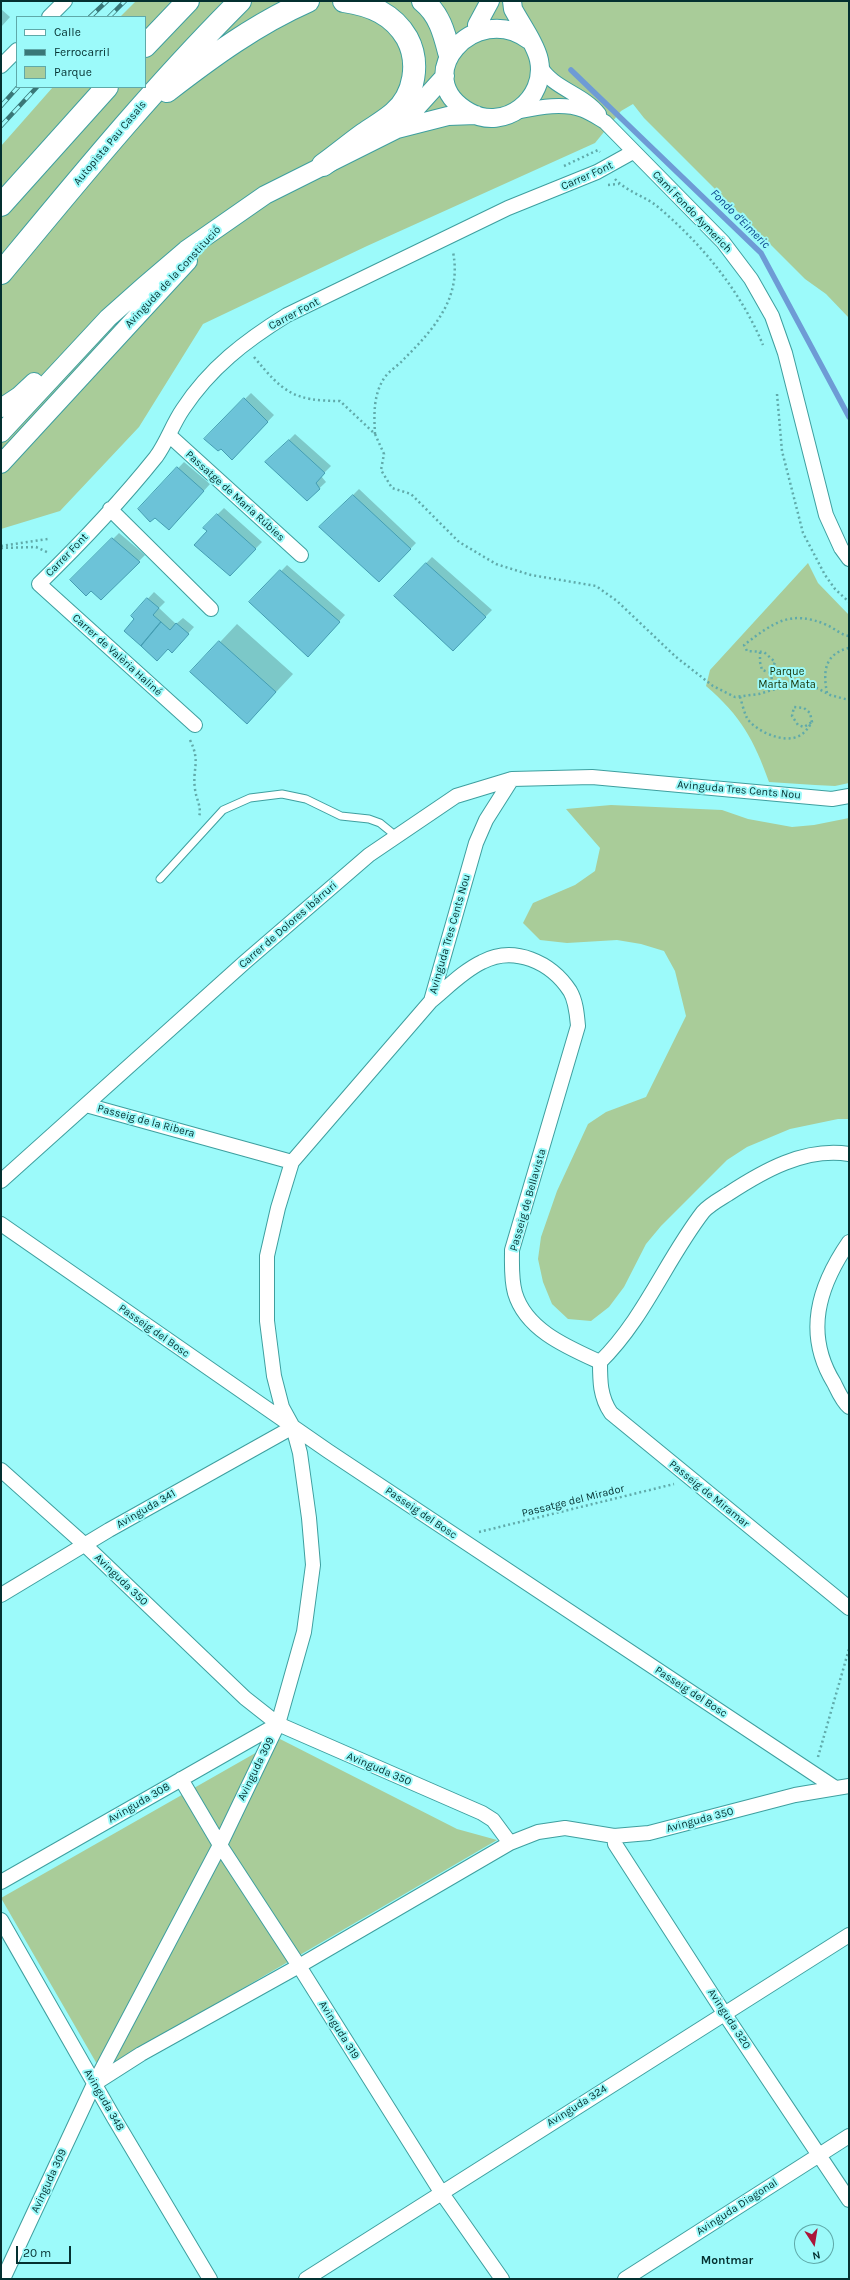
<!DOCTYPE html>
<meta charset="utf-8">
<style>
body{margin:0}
#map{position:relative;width:850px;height:2280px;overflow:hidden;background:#9cfafa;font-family:Karla,sans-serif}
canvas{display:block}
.frame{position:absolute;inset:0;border:2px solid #043030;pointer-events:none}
.legend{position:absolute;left:16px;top:16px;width:130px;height:72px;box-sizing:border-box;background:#9cfafa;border:1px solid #5fa9a9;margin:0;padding:5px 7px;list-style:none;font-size:12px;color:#043030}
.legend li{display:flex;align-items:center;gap:8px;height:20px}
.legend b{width:20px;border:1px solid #5fa9a9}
.north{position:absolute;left:794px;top:2224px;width:40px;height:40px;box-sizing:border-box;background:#9cfafa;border:1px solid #5fa9a9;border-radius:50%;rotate:168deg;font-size:11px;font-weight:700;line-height:16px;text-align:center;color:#043030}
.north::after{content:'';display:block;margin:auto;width:14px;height:18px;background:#ab1639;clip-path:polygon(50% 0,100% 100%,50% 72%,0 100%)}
.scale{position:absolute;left:16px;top:2246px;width:55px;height:18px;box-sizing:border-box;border:2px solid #043030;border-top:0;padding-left:5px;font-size:12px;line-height:14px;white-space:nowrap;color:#043030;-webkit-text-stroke:3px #9cfafa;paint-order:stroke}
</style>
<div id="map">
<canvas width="850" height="2280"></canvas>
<div class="frame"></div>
<ul class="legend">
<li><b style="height:5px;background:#fff"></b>Calle</li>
<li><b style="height:5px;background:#397777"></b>Ferrocarril</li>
<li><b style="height:11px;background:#a9cc99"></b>Parque</li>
</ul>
<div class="north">N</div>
<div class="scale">20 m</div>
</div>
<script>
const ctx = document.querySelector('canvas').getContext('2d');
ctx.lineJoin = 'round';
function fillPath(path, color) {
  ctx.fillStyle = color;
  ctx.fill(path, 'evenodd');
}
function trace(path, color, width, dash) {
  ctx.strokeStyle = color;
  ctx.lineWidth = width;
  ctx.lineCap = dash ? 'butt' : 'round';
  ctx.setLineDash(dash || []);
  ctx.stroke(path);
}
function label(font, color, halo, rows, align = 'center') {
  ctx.font = font + ' Karla,sans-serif';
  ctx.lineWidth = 4;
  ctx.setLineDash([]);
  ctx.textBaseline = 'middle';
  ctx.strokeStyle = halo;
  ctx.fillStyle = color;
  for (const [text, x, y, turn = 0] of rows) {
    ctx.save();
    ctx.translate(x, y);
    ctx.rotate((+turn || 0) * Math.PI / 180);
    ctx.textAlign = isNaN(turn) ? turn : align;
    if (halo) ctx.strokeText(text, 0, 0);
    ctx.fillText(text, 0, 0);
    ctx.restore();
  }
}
const green = new Path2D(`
 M136,1H849V318L826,294L805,279L644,118L633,104L621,111L595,143L367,246L203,324L139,427L60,511L1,529V146L53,87H145V17H120Z
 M808,563L818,583L849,615V783L835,786L815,785L769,782C754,740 741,716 706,686L710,670Z
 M611,805L722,810L748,819L792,827L814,825L849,818V1119H838L790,1129L747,1147L727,1160L661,1226L646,1244L624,1287L609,1307L591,1321L568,1319L552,1304L543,1282L538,1259L541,1237L557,1191L588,1124L606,1112L646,1097L686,1016L675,971L664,951L641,944L617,940L567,943L540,940L523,923L533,903L575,885L595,871L600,848L566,809Z
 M280,1739L457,1829L497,1840L101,2071L1,1898Z`);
const shadow = new Path2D(`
 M1,9L10,17L1,27Z
 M251,393L274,415L238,453L221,447L205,439Z
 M295,434L331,466L321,476L326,482L307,500L267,462Z
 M184,462L210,484L175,523L139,509Z
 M359,489L416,543L379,581L321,527Z
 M224,508L262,542L230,575L209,531L204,528Z
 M119,533L145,555L101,599L91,590L72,580Z
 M432,557L492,610L453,650L395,596Z
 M287,565L345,615L314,649L251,602Z
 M154,592L165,602L159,608L176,624L183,618L194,627L178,645L132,616Z
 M237,624L293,674L247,723L192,672Z`);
const stream = new Path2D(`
 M571,70L761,253L849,417`);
const building = new Path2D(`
 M244,398L268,422L232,460L221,449L218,451L204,439Z
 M289,440L325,473L316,483L320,489L307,501L265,462Z
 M177,467L204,491L169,530L155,518L150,522L138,509Z
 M353,495L411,549L379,582L319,527Z
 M217,514L256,549L230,576L194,545L207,531L203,528Z
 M112,538L140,562L101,600L91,591L86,596L70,580Z
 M426,563L486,617L453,651L394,596Z
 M280,570L340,622L308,657L249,602Z
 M147,598L159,608L153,615L161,622L141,646L124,631L134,619L131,616Z
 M161,622L170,630L176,623L189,634L172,653L168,649L157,661L141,646Z
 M219,641L276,692L247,724L190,672Z`);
const path = new Path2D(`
 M564,166L598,150L600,152
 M615,179C627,192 645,196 658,207C703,245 741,292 763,345
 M608,185L619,184
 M254,357C283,392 293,401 340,401L375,434L384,454L381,470L392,488L411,494L459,542L496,564L531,575L596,586L617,601L676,657L713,686L735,697L759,694L795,683L813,686L830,695L849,700
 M777,394L782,451L803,533L825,575L835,589L849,602
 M375,434C374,415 373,394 385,377C390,370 399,365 405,358C435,328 462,297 453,252
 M1,546L48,539
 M1,548L36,547L49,553
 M760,652V662L762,670L771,673
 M773,689L771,673L775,662L764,652L747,651L744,645C773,623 790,609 827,625C834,628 841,635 849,636
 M827,693C823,672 824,654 849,648
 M740,697C742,703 744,712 747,718C755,731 784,744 799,736C805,733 808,728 812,722L810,713L804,708L794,707L792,716L798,725L804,727L812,722
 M190,740C201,762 192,769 195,789C196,799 202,807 199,817
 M479,1532L674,1484
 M818,1757L849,1649`);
const service = new Path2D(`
 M160,879L223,810L250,798L282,794L306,799L341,816L369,819L380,823L396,836`);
const minor = new Path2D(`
 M49,17L65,1
 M1,66L17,50
 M540,66C553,89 583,93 599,114
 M515,112C536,108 562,102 583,110C591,113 598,118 605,122L723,242L751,279L772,316L785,353L826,515L841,548L849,559
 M170,436L301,555
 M110,509L211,609
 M195,725L39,584C80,544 120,502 156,457C167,442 172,425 183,409C210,368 245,341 287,315L508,208L597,172L633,152
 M431,1001C447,988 463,971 482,962C514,945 551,962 570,991C576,1001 577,1015 578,1026L512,1250C512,1264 511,1279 515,1293C526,1330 567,1347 600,1362
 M86,1105L292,1162
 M1,1181L245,962L369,855L456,796L512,779
 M1,1224L328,1451L834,1787
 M849,1242C818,1287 804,1334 834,1383C838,1391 842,1401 849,1407
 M600,1362C600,1381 600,1397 611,1413L849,1608
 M600,1362C644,1319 666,1260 703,1212C709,1205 720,1199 728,1194C763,1171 805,1147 849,1154
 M1,1470L85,1545L245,1698L278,1724L482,1813L493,1820L510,1843
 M1,1595L109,1530L293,1427
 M181,1779L220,1845L299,1966L441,2192L502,2279
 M614,1836L615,1844L724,2013L849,2200
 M1,1882L278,1724
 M1,1920L114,2118L210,2279
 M94,2084L220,1845L278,1724L304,1632L313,1565L309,1518L300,1453L293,1427L282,1407L274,1376L267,1321V1256L278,1208L292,1162L431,1001L476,843L486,820L512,779L592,777L832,799L849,796
 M3,2279L94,2084L141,2054L299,1966L510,1843L538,1832L565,1828L614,1836L649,1833L795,1795L849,1786
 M306,2279L849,1935
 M625,2279L849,2136`);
const tertiary = new Path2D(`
 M512,1L513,9C521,24 536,45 539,60C547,99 504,132 469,112C407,77 475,0 529,40
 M477,25L490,1
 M397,129L445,76
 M1,408L19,396L34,382
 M1,433L108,318L144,286L186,250L265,195L397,129L448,116L476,115
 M1,464L188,261`);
const motorway = new Path2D(`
 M423,1C439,14 444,32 449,52
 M145,46L188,1
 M167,91C211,57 256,24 308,1
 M323,165C337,155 350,144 364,134C374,127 385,121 394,113C415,95 420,62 407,38C393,14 371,5 344,1
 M1,205L107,87
 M1,273C78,180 154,87 240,1`);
const rail = new Path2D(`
 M90,17L107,1
 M109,17L125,1
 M1,106L18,87
 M1,126L37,87`);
const streetNames = [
 ["Autopista Pau Casals",110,143,-50],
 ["Carrer Font",587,176,-24],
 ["Camí Fondo Aymerich",692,212,46],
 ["Avinguda de la Constitució",173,277,-47],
 ["Carrer Font",294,314,-28],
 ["Passatge de Maria Rúbies",235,496,42],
 ["Carrer Font",67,555,-46],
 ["Carrer de Valèria Haliné",117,655,42],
 ["Avinguda Tres Cents Nou",739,790,5],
 ["Carrer de Dolores Ibárruri",288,925,-41],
 ["Avinguda Tres Cents Nou",450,934,-74],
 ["Passeig de la Ribera",146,1121,15],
 ["Passeig de Bellavista",528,1200,-74],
 ["Passeig del Bosc",154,1331,35],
 ["Passeig de Miramar",709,1494,39],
 ["Passatge del Mirador",573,1501,-14],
 ["Avinguda 341",146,1509,-30],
 ["Passeig del Bosc",421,1513,34],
 ["Avinguda 350",121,1580,44],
 ["Passeig del Bosc",691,1692,33],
 ["Avinguda 309",256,1769,-64],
 ["Avinguda 350",379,1769,23],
 ["Avinguda 308",139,1803,-30],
 ["Avinguda 350",700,1820,-15],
 ["Avinguda 320",729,2019,57],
 ["Avinguda 319",339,2030,58],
 ["Avinguda 348",104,2100,60],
 ["Avinguda 324",577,2106,-32],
 ["Avinguda 309",49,2181,-65],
 ["Avinguda Diagonal",737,2207,-33]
];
const parkNames = [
 ["Parque",787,672],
 ["Marta Mata",787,685]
];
const waterNames = [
 ["Fondo d'Eimeric",740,219,45]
];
const neighbourhoodNames = [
 ["Montmar",727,2261]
];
fillPath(green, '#a9cc99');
fillPath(shadow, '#0003');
trace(stream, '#6e9bd5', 5.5);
fillPath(building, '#6cc3d8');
trace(building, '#449db2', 1);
trace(service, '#3e9f9f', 9);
trace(minor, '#3e9f9f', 16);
trace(tertiary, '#3e9f9f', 20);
trace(motorway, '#3e9f9f', 24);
trace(path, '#60aaaa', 2.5, [2, 3]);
trace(service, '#fff', 7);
trace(minor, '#fff', 14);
trace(tertiary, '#fff', 18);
trace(motorway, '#fff', 22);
trace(rail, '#397777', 4.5);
trace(rail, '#9cfafa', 3, [9]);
label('11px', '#043030', '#9cfafa', streetNames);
label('11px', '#163104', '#9cfafa', parkNames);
label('italic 12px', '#0d4a90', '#9cfafa', waterNames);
label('bold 12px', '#043030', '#9cfafa', neighbourhoodNames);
</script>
